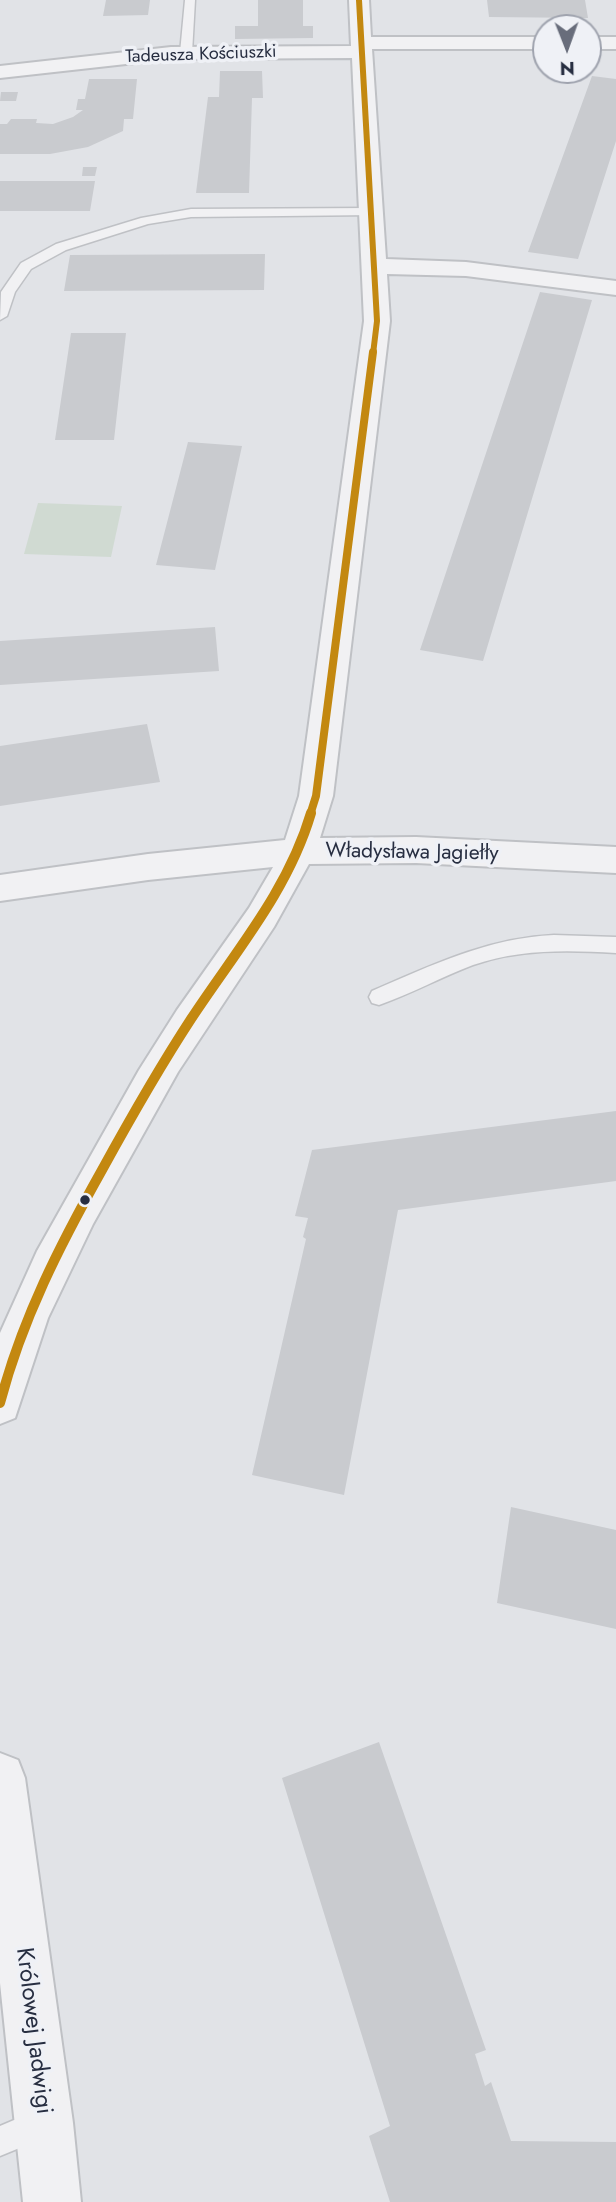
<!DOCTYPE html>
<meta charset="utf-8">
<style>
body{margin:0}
#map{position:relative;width:616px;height:2202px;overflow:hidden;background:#e1e3e7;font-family:Jost,sans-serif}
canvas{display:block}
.north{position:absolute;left:532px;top:14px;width:70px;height:70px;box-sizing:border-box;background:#eff1f6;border:2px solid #9fa3ae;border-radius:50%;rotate:179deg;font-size:19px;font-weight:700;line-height:28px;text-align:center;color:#272e41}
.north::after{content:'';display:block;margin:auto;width:24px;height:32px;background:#686d7b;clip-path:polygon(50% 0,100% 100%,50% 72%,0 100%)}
</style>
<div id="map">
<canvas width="616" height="2202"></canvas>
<div class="north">N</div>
</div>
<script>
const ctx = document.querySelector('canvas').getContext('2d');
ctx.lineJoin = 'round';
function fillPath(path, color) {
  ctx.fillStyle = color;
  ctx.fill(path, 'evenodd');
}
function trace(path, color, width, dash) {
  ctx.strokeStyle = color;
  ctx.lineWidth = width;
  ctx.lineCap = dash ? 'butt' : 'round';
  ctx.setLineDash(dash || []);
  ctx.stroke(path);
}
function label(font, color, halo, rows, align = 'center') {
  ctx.font = font + ' Jost,sans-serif';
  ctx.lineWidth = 7;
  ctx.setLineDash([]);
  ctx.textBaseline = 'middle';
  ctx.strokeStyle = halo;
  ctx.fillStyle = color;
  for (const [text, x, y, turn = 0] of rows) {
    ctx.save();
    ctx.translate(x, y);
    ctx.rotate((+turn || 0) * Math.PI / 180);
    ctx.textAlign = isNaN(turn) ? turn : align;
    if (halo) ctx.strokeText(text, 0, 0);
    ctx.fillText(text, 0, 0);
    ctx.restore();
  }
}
const green = new Path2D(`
 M38,503L122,506L111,557L24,554Z`);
const building = new Path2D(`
 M106,0H150L148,15L103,16Z
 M258,0H303V26H313V38L235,39V26H258Z
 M487,0H585L588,18L489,17Z
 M220,71H262L263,98H252L249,193H196L208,97H219Z
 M592,76L616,79V141L578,259L528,252Z
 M89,79H137L133,119H124L123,131L88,147L50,154H0V124H7L11,119H37L36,123L53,124L73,117L83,110H76L78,99H85Z
 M1,92H18L16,101H0Z
 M83,167H97L95,176H82Z
 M0,181H95L90,211H0Z
 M265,254L264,290L64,291L70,255Z
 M540,292L592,300L483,661L420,650Z
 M71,333H126L114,440H55Z
 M188,442L242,446L215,570L156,565Z
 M215,627L219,671L0,685V641Z
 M147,724L160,782L0,806V746Z
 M616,1111V1181L398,1210L344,1495L252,1475L306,1239L303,1237L308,1218L295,1216L312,1150Z
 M511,1507L616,1530V1629L497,1603Z
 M379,1742L486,2050L475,2054L485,2086L491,2082L511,2141L616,2142V2202H390L369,2136L390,2126L282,1778Z`);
const lane = new Path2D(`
 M185,0H195L192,53L186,56L180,53Z
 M370,208L374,209V215L191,217L148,224L66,250L31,269L15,292L7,316L0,320L1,292L21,263L56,244L141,218L191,209Z
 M554,935L616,937V953C567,950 519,949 473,965C441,977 411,994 379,1005L372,1003L369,997L372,991C432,965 488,938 554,935Z
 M40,2109L51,2113L55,2124L51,2135L0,2156V2126Z`);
const street = new Path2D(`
 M349,0H369L371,37H546V49H372L386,259L466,262L616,281V295L466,276L387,274L390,321L333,796L320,838L416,837L616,847V873L416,863L309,864L274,927L178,1072L93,1224L48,1318L15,1418L0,1424V1333L37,1251L139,1070L177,1010L249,908L273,867L148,880L0,901V875L148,854L285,840L299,796L364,321L352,58L171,59L0,78V66L171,47L351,46Z
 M588,37H616V49H588Z
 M0,1753L18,1760L25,1778L73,2123L81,2202H23L0,1983Z`);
const bus1Far2 = new Path2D(`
 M359,0L377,321L373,354`);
const bus1Far1 = new Path2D(`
 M310,815L316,796L373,352`);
const bus1 = new Path2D(`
 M0,1403C22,1319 60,1245 102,1170C130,1119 159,1068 191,1019C235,952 288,891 311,813`);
const markers = [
 [85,1200,6,"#272e41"]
];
const farStreetnames = [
 ["Tadeusza Kościuszki",201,55,-2]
];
const streetNames = [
 ["Władysława Jagiełły",412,853,1]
];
const nearStreetnames = [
 ["Królowej Jadwigi",33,2031,83]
];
fillPath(green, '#d0dad2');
fillPath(building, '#c9cbcf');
trace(lane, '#bfc1c5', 3);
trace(street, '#bfc1c5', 4);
fillPath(lane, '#f1f1f3');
fillPath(street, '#f1f1f3');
trace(bus1Far2, '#c38810', 6);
trace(bus1Far1, '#c38810', 8);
trace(bus1, '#c38810', 10);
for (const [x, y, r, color] of markers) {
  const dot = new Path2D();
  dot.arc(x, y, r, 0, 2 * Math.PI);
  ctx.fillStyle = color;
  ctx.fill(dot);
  trace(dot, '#eff1f6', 2.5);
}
label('18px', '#272e41', '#eff1f6', farStreetnames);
label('21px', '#272e41', '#eff1f6', streetNames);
label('24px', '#272e41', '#eff1f6', nearStreetnames);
</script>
